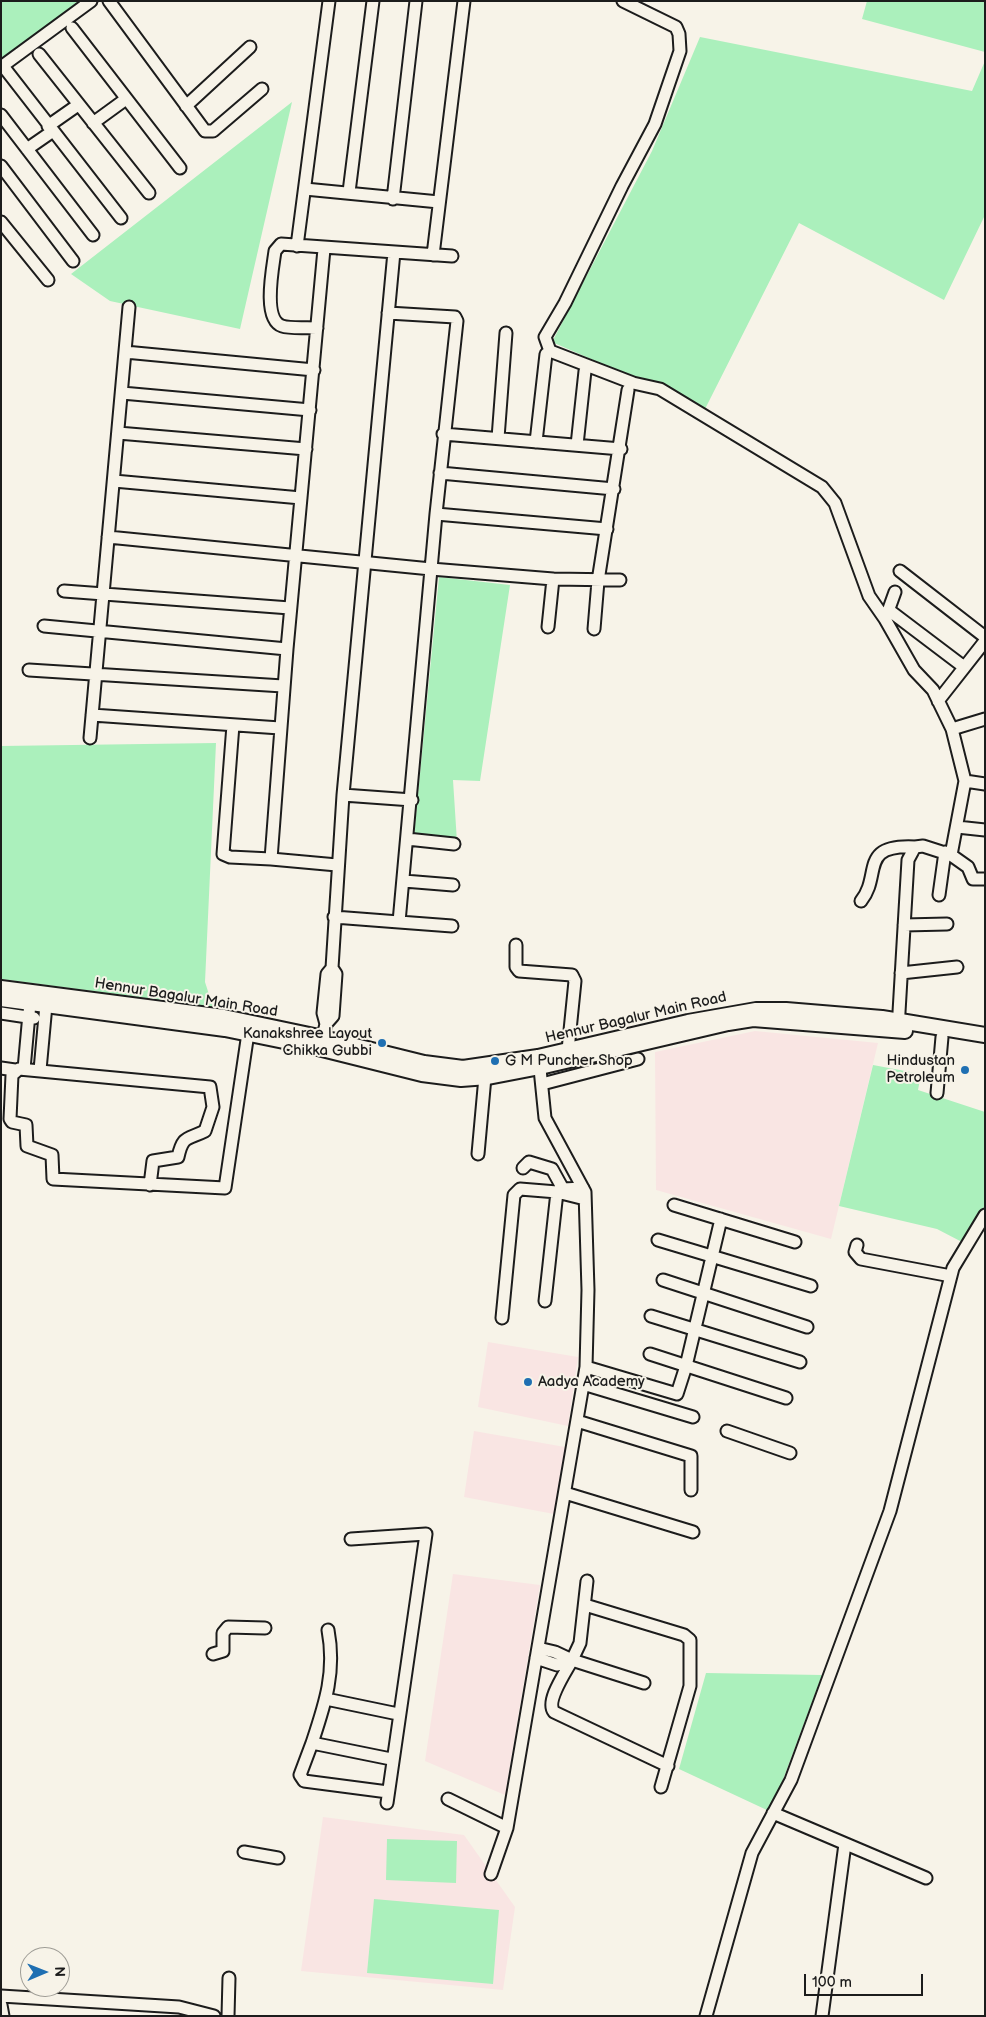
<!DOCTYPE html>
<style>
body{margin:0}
#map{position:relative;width:986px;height:2017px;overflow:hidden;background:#f7f3e8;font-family:"Balsamiq Sans",sans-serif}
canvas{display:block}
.frame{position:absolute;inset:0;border:2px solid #1c1c1c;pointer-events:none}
.north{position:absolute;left:20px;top:1947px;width:50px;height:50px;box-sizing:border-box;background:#f7f3e8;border:1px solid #9f9d96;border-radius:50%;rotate:89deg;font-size:14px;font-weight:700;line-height:20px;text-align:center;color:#1c1c1c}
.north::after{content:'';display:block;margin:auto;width:18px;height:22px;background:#1f6fb2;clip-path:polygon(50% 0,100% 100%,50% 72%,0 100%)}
.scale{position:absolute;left:804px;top:1974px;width:119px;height:22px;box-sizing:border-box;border:2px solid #1c1c1c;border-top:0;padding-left:6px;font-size:15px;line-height:18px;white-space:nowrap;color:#1c1c1c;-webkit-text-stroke:4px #f7f3e8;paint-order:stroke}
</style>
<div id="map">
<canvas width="986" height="2017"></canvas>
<div class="frame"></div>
<div class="north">N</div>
<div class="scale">100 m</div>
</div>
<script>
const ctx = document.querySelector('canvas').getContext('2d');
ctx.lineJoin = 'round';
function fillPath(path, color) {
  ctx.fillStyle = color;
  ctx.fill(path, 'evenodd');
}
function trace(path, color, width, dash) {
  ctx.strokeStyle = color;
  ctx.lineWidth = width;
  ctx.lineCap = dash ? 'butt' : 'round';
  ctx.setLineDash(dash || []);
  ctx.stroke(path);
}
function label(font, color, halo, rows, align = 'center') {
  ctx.font = font + ' "Balsamiq Sans",sans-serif';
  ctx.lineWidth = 4;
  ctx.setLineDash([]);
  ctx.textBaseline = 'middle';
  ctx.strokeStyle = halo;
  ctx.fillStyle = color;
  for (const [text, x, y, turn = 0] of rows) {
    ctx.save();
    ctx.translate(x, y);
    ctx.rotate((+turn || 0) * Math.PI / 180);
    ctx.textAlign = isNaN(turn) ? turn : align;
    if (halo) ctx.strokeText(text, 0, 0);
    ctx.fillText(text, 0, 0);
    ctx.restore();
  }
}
const built = new Path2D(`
 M755,1031L878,1043L831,1239L656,1190L655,1052Z
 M488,1342L578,1357L568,1426L478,1407Z
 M474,1431L565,1447L554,1514L464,1497Z
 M453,1574L540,1585L505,1795L425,1761Z
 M323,1817L464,1835L515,1907L503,1990L301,1971Z`);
const green = new Path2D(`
 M1,1H82L1,60Z
 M867,1H985V52L862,19Z
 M700,37L972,91L985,61V215L944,300L799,223L705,409L552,342L652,151Z
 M292,102L240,329L110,301L71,274Z
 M439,577L510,585L480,781L453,780L457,842L414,836Z
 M216,743L205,982L213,1007L1,979V746Z
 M873,1065L921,1074L918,1090L985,1112V1205L962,1242L937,1229L839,1206Z
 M706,1673L822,1675L784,1777L769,1811L679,1769Z
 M387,1839L457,1841L456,1883L386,1880Z
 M374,1899L499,1910L493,1984L367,1973Z`);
const minor = new Path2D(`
 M109,1L205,131H213L262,89
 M623,1L676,27L679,34L680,51L655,124L622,186L565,303L545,337L550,351L633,383L660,389L822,487L835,503L869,596L885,619L914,670L933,690L952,729L985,719
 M72,28L180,168
 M39,54L149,193
 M3,66L121,218
 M1,67L91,1
 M186,106L250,47
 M1,115L93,235
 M93,123L126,99
 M48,126L78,105
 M27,149L53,131
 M1,166L73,261
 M305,189L439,202
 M349,192L373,1
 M393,199L416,1
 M1,222L48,280
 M297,246L329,1
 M324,249L287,649L271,859L337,865
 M433,255L464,1
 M317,328C307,327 291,329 282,326C262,319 273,267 275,251L281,244L452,256
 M125,352L314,370
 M122,393L310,410
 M118,433L306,449
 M443,434L621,449
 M498,438L506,333
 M536,442L546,354
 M577,445L585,371
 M440,473L614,489
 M114,481L301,498
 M436,514L607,529
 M108,537L431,569L553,579L620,580
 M900,571L985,637
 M64,591L290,608
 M890,611L964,667
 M886,617L895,592
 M44,626L287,649
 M548,627L553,579
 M594,629L598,581L628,390
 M29,670L283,686
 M938,701L985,641
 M92,715L280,728
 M233,725L223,854L230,857L271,859
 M90,738L129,307
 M965,781L985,784
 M343,795L412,800
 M957,827L985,830
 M407,839L454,844
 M951,855L968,867L973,879H985
 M404,881L453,885
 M939,895L945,852
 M861,901C882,875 858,844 915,847
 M334,917L399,922L436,514L457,321L455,317L388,313
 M399,922L452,926
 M904,925L947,924
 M516,945V967L519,971L572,975L575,981L568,1050
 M332,968L343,795L394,252
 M901,973L957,967
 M1,1013L34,1018
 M898,1029L908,860L915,847L923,846L951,855L965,781L952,729
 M321,1045L326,1024L323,1013L327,974L332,968L336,974L333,1016L326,1024
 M1,1068L15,1070
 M24,1069L30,1003
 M40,1070L46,1005
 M542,1084L638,1059
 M937,1093L942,1037
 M478,1154L485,1077
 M523,1168L529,1162L552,1169L563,1189
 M150,1185L153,1161L178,1157C183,1135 187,1140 205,1131L213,1107L210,1087L19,1069L12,1075L10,1119L12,1122L26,1125L27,1146L52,1155L53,1179L225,1188L248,1033
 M583,1188L563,1189L557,1192L585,1199
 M674,1205L795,1242
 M658,1240L811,1286
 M857,1245L855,1252L861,1259L951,1276
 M663,1280L807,1327
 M651,1316L800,1362
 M502,1318L514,1195L520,1189L557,1192L545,1301
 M650,1354L786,1398
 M586,1367L677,1394L686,1366L721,1219
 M583,1384L693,1417
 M577,1421L691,1456V1490
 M727,1431L790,1453
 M565,1493L693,1532
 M351,1539L426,1534L387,1803
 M585,1605L684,1635L690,1640V1686L661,1787
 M328,1630C336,1672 325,1704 312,1743L391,1759
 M538,1648L555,1652L572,1660L644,1683
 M213,1654L223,1651V1633L228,1627L265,1628
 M536,1658L557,1665L572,1660C566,1672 545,1701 554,1712L668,1766
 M572,1660L580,1643L587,1581
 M326,1699L398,1714
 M312,1743L300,1775L304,1781L388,1792
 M448,1799L507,1828
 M773,1813L926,1878
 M244,1852L278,1858
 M491,1874L507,1828L586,1367L588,1290L585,1192L545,1118L539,1059
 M1,1996L179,2007L214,2016
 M1,2005L3,2016
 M228,2016L229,1978
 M706,2016L752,1853L791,1780L890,1511L953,1268L985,1215
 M822,2016L845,1844`);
const major = new Path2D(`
 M1,988L224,1017L319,1037L424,1063L463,1068L538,1057L688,1022L756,1010H786L882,1018L985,1035
 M1,999L225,1029L318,1048L422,1074L461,1079L488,1077L540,1067L728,1023L753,1019L905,1031`);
const markers = [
 [382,1043,5,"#1f6fb2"],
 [495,1061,5,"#1f6fb2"],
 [965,1070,5,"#1f6fb2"],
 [528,1382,5,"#1f6fb2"]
];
const streetNames = [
 ["Hennur Bagalur Main Road",186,998,9],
 ["Hennur Bagalur Main Road",636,1018,-13]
];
const poiNames = [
 ["Kanakshree Layout",372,1034],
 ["Chikka Gubbi",372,1051],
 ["G M Puncher Shop",505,1061,"left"],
 ["Hindustan",955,1061],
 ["Petroleum",955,1078],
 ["Aadya Academy",538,1382,"left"]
];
fillPath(built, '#f9e5e3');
fillPath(green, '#abf0bc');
trace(minor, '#1c1c1c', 15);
trace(major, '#1c1c1c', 18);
trace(minor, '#f7f3e8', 11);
trace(major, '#f7f3e8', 14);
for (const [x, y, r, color] of markers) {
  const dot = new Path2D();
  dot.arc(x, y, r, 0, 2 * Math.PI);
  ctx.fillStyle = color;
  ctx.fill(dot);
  trace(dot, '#f7f3e8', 2);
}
label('15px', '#1c1c1c', '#f7f3e8', streetNames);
label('15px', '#1c1c1c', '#f7f3e8', poiNames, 'right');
</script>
